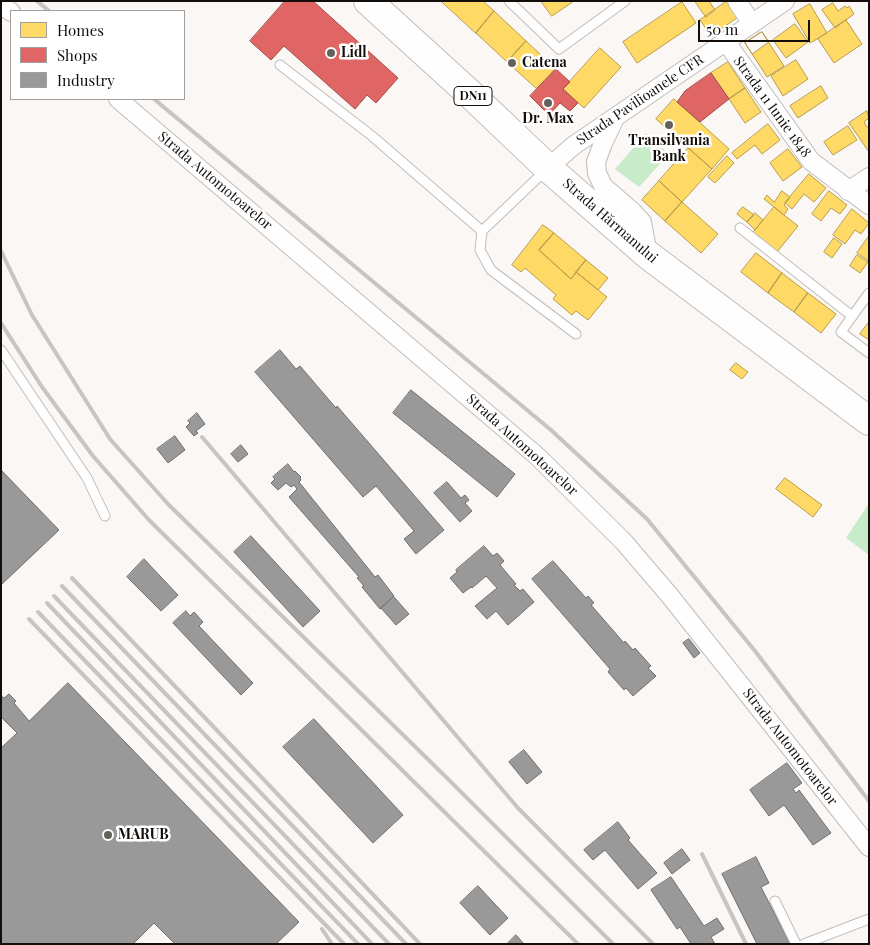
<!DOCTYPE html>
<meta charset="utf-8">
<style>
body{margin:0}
#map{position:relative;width:870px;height:945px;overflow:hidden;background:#faf7f5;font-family:"Playfair Display",serif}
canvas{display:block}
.frame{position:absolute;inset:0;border:2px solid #130e0a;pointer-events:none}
.legend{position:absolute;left:10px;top:10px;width:175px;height:90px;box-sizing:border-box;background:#fff;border:1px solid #a19f9d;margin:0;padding:6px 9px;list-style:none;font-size:15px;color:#130e0a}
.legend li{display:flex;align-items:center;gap:10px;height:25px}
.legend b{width:25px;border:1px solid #a19f9d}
.scale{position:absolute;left:698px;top:20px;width:112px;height:22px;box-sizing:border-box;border:2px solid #130e0a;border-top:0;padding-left:6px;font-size:15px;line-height:18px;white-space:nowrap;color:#130e0a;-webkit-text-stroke:4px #fff;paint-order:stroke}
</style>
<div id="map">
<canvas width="870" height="945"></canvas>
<div class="frame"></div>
<ul class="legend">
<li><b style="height:14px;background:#ffd966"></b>Homes</li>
<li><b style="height:14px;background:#e06666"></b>Shops</li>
<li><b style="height:14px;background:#999"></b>Industry</li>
</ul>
<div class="scale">50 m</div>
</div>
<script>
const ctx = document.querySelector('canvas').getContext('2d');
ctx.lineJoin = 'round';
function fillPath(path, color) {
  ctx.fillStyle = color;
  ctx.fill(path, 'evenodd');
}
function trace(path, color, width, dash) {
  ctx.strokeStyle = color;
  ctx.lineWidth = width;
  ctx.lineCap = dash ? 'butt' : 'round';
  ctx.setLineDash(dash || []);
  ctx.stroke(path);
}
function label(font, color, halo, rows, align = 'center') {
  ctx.font = font + ' "Playfair Display",serif';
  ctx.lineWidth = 5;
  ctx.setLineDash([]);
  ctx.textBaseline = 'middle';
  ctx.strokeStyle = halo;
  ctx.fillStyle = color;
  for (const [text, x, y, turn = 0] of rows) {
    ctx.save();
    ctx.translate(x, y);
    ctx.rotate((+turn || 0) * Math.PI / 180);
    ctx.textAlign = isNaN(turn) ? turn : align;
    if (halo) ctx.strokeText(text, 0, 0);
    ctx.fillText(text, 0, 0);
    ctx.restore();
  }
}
const green = new Path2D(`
 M646,133L669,154L639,187L615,169Z
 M869,503V555L846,538Z`);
const homes = new Path2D(`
 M441,1H483L494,11L476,33Z
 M541,1H574L552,16Z
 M695,1H709L715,10L706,17Z
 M727,1H731L741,15L711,36L700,20Z
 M682,2L696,23L637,63L623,42Z
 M833,3L838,11L845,6L847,8L849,6L854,14L835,28L822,10Z
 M810,4L827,33L810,43L793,14Z
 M494,11L526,41L507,62L476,33Z
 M846,20L862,44L834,63L818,39Z
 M795,24L808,42L786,58L773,40Z
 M762,32L784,66L767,77L745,43Z
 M762,32L769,42L752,54L745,43Z
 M526,41L556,69L537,89L507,62Z
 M600,48L621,67L584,108L563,89Z
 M796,60L808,79L783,96L771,76Z
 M728,62L745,88L729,99L711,73Z
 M821,86L828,98L798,118L790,106Z
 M745,88L761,112L745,123L729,99Z
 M674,99L729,149L712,169L656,119Z
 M867,111L869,118L864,122L867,127L869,126V152L849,123Z
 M768,124L780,140L762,154L755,145L737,159L732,153Z
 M848,126L857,140L833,155L824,142Z
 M688,148L712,169L682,202L659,181Z
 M788,149L802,167L783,181L770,163Z
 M727,156L734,163L715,183L708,177Z
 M809,174L826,188L814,202L804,194L792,209L785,203Z
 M659,181L682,202L665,221L642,200Z
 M782,191L790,197L784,205L788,209L784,215L764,199L767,195L774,202Z
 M829,191L847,205L840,214L831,208L821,221L812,214Z
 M682,202L718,234L701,253L665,221Z
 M743,207L754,215L747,222L737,214Z
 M774,207L798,226L777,252L753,233Z
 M852,209L869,223L861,234L855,230L845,244L833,235Z
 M755,213L763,220L755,230L747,222Z
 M543,225L554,233L539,250L571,279L576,272L607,297L588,320L576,311L572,315L553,299L556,295L525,268L521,272L512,265Z
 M554,233L586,260L571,279L539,250Z
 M869,236V261L857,253Z
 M834,238L842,244L832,258L824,252Z
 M756,253L782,273L768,293L741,272Z
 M857,255L868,262L860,273L850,266Z
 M586,260L608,278L598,290L576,272Z
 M782,273L808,293L794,312L768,293Z
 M808,293L836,314L821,333L794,312Z
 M869,322V340L860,334Z
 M736,363L748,372L742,379L730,370Z
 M785,478L822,505L813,517L776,489Z`);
const shops = new Path2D(`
 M285,1H313L398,78L376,103L367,95L355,109L284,46L271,60L250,41Z
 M556,69L570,82L563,89L578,103L570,111L560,103L549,115L530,96Z
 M711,73L729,99L700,122L677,102L685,91Z`);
const industry = new Path2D(`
 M280,350L296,369L300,366L336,408L337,406L444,530L416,554L404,539L414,531L376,486L363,497L255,372Z
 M411,390L515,474L497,497L393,413Z
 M197,413L205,424L196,431L198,433L194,436L186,427L190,423L188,421Z
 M175,436L185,450L168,463L157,449Z
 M241,445L248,454L238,462L231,454Z
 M288,464L294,472L295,471L301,477L300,478L301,480L299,482L375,577L378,575L394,596L380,609L362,587L364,586L357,578L359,577L289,497L297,489L294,485L291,487L286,483L278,490L271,483L275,479L273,477Z
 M1,470L59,530L1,585Z
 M447,482L461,498L465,495L469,500L465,503L472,511L460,522L434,493Z
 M251,536L320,611L303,627L234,552Z
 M484,546L493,556L497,553L504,561L500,565L516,584L514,585L520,591L523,589L534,602L508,625L496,611L487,619L475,606L497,588L486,576L472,588L471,587L463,593L450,578L457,572L456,570Z
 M144,559L178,595L161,611L127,577Z
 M553,561L586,598L588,596L594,603L591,605L624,643L625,641L633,650L635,648L651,666L648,668L656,676L633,696L626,688L624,690L608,672L610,669L532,579Z
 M394,597L409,614L396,625L381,608Z
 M186,611L190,616L194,612L203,622L199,626L253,683L241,695L173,623Z
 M689,639L700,653L694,658L683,643Z
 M68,683L299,922L276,944H175L154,923L133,944H1V748L17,733L1,717V696L4,698L9,694L16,701L14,703L29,721Z
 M314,719L403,815L373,843L283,747Z
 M524,750L542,772L527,784L509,762Z
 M787,763L802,783L793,789L796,793L799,790L831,833L813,845L784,805L769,816L750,790Z
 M618,822L630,838L628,840L657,873L638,889L605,850L593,860L584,850Z
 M682,849L690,860L672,874L664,863Z
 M756,857L769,883L761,887L790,944H757L722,874Z
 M671,877L704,926L717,918L724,929L711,937L715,944H691L680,927L677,929L651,890Z
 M478,886L508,918L490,935L460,903Z
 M516,935L524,944H507Z`);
const service = new Path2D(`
 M509,1L559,49L625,1
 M280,65L372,136L482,231L546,170
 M740,228L852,316
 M482,231L480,250L491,270L576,334
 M869,293L841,332L869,353
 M1,350L87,478L105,516
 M775,901L796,944
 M804,944L869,919`);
const minor = new Path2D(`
 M737,1L752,24
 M1,5L11,12
 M726,42L811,161L869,205
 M118,99L537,456L623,541L670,596L869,847
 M615,118L603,143L596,162L597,173L603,186L632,211L642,222L648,255
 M548,168L573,146L785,1
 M848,191L869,177`);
const primary = new Path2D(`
 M368,1L468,92L548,168L648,255L869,421`);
const rail = new Path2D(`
 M37,1L49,11
 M154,99L551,430L647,519L755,651L869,801
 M1,251L32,315L110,439L168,504L449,780L613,944
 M1,323L42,387L93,456L149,520L578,944
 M202,437L518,808L653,944
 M72,578L420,944
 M62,586L406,944
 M54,596L389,944
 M47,603L372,944
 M38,612L358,944
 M29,619L344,944
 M702,854L746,944
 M322,929L332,944`);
const markers = [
 [331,53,5,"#64605c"],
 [512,63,5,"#64605c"],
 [548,103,5,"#64605c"],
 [669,125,5,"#64605c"],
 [108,835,5,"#64605c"]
];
const shields = [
 [473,96,38]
];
const shieldNames = [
 ["DN11",473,96]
];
const poiNames = [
 ["Lidl",341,53],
 ["Catena",522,63],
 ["Dr. Max",548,119,"center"],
 ["Transilvania",669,141,"center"],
 ["Bank",669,157,"center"],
 ["MARUB",118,835]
];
const streetNames = [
 ["Strada Pavilioanele CFR",640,100,-34],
 ["Strada 11 Iunie 1848",772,107,54],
 ["Strada Automotoarelor",215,181,40],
 ["Strada Hărmanului",610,221,41],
 ["Strada Automotoarelor",522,445,42],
 ["Strada Automotoarelor",790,747,52]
];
fillPath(green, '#c8ebc9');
fillPath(homes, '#ffd966');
trace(homes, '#b89c4a', 1);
fillPath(shops, '#e06666');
trace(shops, '#a24c4a', 1);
fillPath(industry, '#999');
trace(industry, '#716f6e', 1);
trace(service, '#c1bdba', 11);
trace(minor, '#c1bdba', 20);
trace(primary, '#c1bdba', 30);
trace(service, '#fefefe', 9);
trace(minor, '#fefefe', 18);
trace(primary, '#fefefe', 28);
trace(rail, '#c6c5c4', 4);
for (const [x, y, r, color] of markers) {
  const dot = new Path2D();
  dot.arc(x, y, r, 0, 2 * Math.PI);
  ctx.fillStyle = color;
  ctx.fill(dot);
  trace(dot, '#fff', 2);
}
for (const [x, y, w] of shields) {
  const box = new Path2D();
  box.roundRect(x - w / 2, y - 9.5, w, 19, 4);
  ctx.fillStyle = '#fff';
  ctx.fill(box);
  trace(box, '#130e0a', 1);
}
label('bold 12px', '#130e0a', null, shieldNames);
label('bold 14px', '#130e0a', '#fff', poiNames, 'left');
label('14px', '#130e0a', '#fff', streetNames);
</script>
